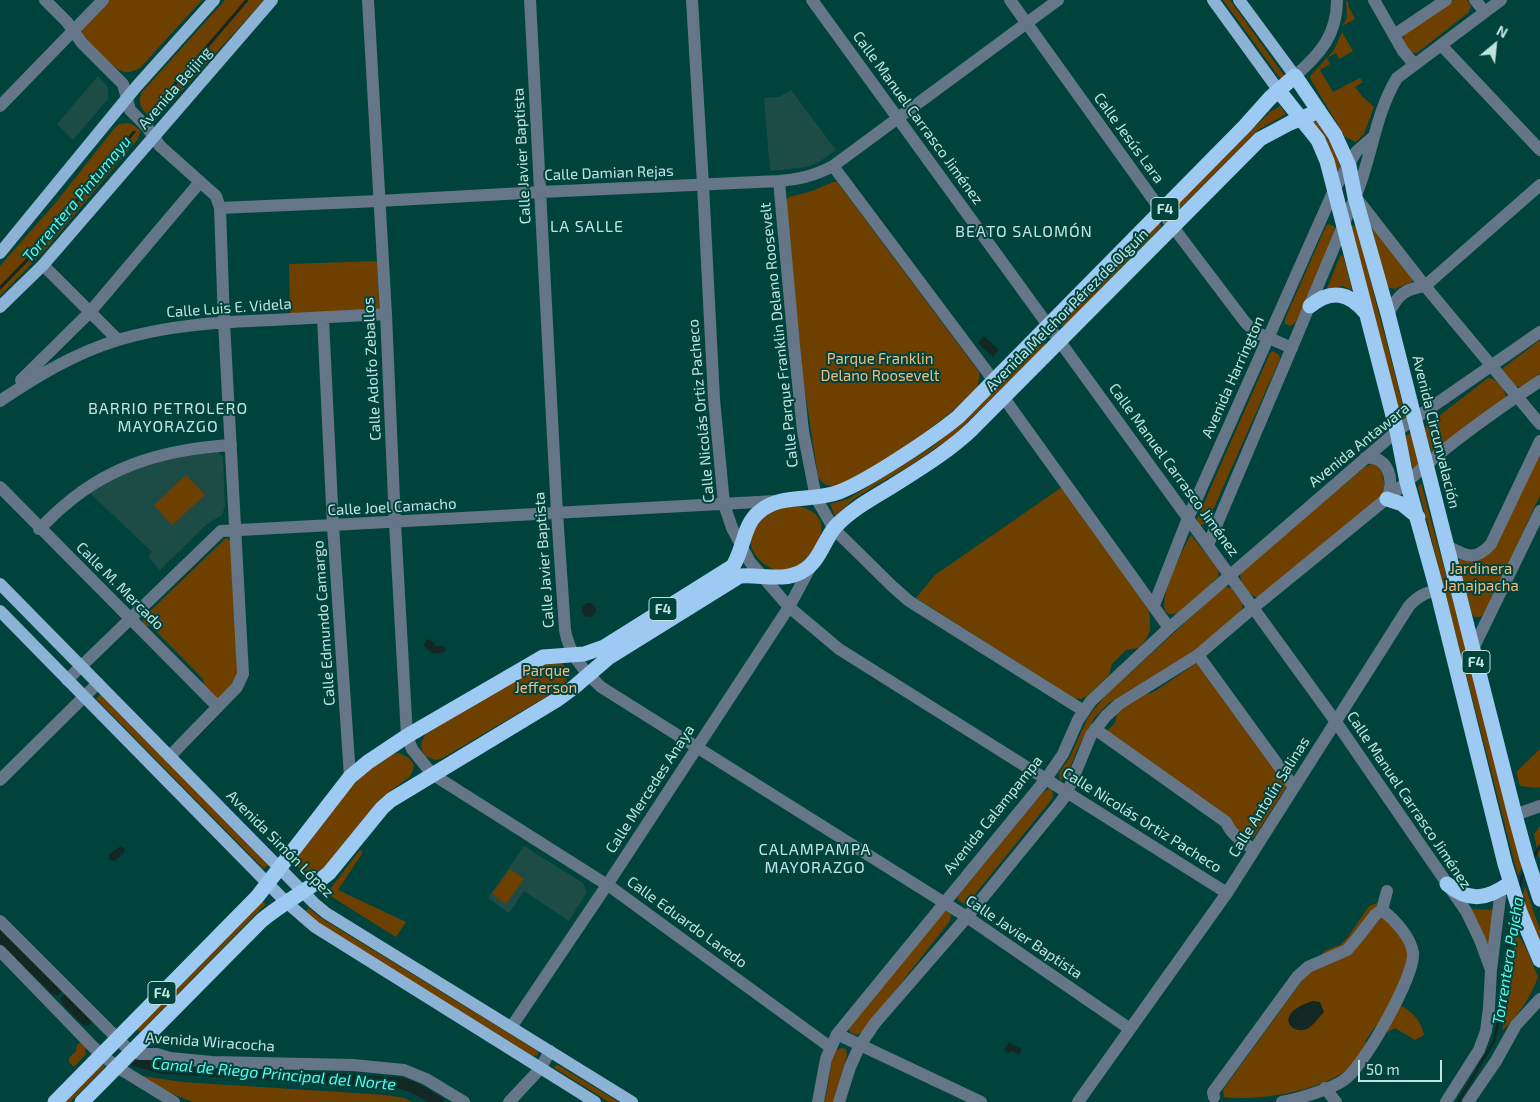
<!DOCTYPE html>
<meta charset="utf-8">
<style>
body{margin:0}
#map{position:relative;width:1540px;height:1102px;overflow:hidden;background:#00433d;font-family:"Exo 2",sans-serif}
canvas{display:block}
.north{position:absolute;left:1470px;top:20px;width:50px;height:50px;-webkit-text-stroke:4px #00433d;paint-order:stroke;rotate:28deg;font-size:14px;font-weight:700;line-height:20px;text-align:center;color:#c0e4df}
.north::after{content:'';display:block;margin:auto;width:18px;height:22px;background:#c0e4df;clip-path:polygon(50% 0,100% 100%,50% 72%,0 100%)}
.scale{position:absolute;left:1358px;top:1060px;width:84px;height:22px;box-sizing:border-box;border:2px solid #c0e4df;border-top:0;padding-left:6px;font-size:15px;line-height:18px;white-space:nowrap;color:#c0e4df;-webkit-text-stroke:4px #00433d;paint-order:stroke}
</style>
<div id="map">
<canvas width="1540" height="1102"></canvas>
<div class="north">N</div>
<div class="scale">50 m</div>
</div>
<script>
const ctx = document.querySelector('canvas').getContext('2d');
ctx.lineJoin = 'round';
function fillPath(path, color) {
  ctx.fillStyle = color;
  ctx.fill(path, 'evenodd');
}
function trace(path, color, width, dash) {
  ctx.strokeStyle = color;
  ctx.lineWidth = width;
  ctx.lineCap = dash ? 'butt' : 'round';
  ctx.setLineDash(dash || []);
  ctx.stroke(path);
}
function label(font, color, halo, rows, align = 'center') {
  ctx.font = font + ' "Exo 2",sans-serif';
  ctx.lineWidth = 4;
  ctx.setLineDash([]);
  ctx.textBaseline = 'middle';
  ctx.strokeStyle = halo;
  ctx.fillStyle = color;
  for (const [text, x, y, turn = 0] of rows) {
    ctx.save();
    ctx.translate(x, y);
    ctx.rotate((+turn || 0) * Math.PI / 180);
    ctx.textAlign = isNaN(turn) ? turn : align;
    if (halo) ctx.strokeText(text, 0, 0);
    ctx.fillText(text, 0, 0);
    ctx.restore();
  }
}
const built = new Path2D(`
 M98,76L108,87V99L73,140L57,124Z
 M791,90L836,150L819,162L807,167L770,171L764,98L779,97Z
 M214,452H218L223,457L225,506L222,515L207,524L160,570L148,557L152,552L89,492L117,477L149,464L175,457Z
 M524,846L583,883L587,892L569,921L524,891L509,913L488,898Z`);
const green = new Path2D(`
 M109,0H202L140,68C135,70 130,73 125,72C114,71 88,41 81,32V29Z
 M225,0H264L160,115L156,118L150,117C142,111 137,103 142,92Z
 M1223,0H1230L1286,78L1282,81Z
 M1346,0L1349,4L1348,5L1355,19L1342,26L1347,18Z
 M1454,0H1467L1471,6L1469,12L1417,53C1410,54 1407,46 1403,41L1404,34Z
 M1342,32L1353,51L1339,59L1336,53L1327,58L1330,64L1320,70L1333,92L1360,78L1363,82L1355,87L1362,96L1374,107L1364,134L1356,142L1345,137L1310,78L1311,75L1334,50Z
 M1280,106L1286,114L1258,130L1176,212L1173,213L1172,208L1270,112Z
 M1315,119C1327,135 1335,150 1341,169L1337,170L1326,139L1311,120Z
 M126,123L132,124L141,131L137,140L46,249L0,296V266L57,201L113,130L119,124Z
 M833,182H837L979,372C980,377 979,382 977,387C966,407 854,486 833,486C825,486 821,482 818,476L803,378L786,201L789,197L812,191Z
 M1159,223L1162,226L1063,327L1061,324Z
 M1328,224L1334,226L1335,232L1296,322L1291,326L1285,324V319L1326,226Z
 M1356,225L1406,417L1401,422L1351,226Z
 M1373,228L1413,280L1412,282L1395,289L1387,287L1372,229Z
 M1343,255L1352,290L1342,286L1327,289L1340,256Z
 M378,261L379,307L378,310L290,314L289,264Z
 M1540,340V374L1521,387L1513,386L1502,370L1503,368Z
 M1043,342L1046,345L951,438L909,466L855,498L835,516L830,504L848,499L932,447L964,420Z
 M1273,351L1279,355L1280,359L1208,521L1206,524L1202,525L1199,524L1197,519L1270,353Z
 M1488,378C1496,378 1505,389 1506,397L1432,454L1425,430L1426,426Z
 M1411,433L1419,465L1413,469L1405,436Z
 M1540,450V495L1488,607C1485,613 1483,618 1475,617L1472,614L1458,561L1460,559L1484,558L1494,549Z
 M1374,463L1381,469L1386,492L1260,597C1249,598 1238,583 1241,572L1365,467Z
 M186,475L205,495L172,525L154,505Z
 M1421,483L1482,708L1522,867L1518,876L1418,487Z
 M1062,487L1148,609L1150,617V630L1146,640L1139,648L1126,650L1112,664L1109,675L1087,696L1081,699L1074,698L916,598L935,575Z
 M799,506C824,513 827,528 814,549C800,571 776,580 757,557C742,538 757,525 769,510Z
 M1191,535L1219,570L1218,577C1209,585 1191,607 1181,612C1141,629 1185,544 1191,535Z
 M226,538L231,541L238,676L219,700L205,688L203,679L151,626H144L142,622L144,617Z
 M1227,587L1231,588L1243,604L1240,614L1196,650L1109,703L1095,717L1087,731L1077,750L1066,778L1060,780L1059,773L1070,757L1088,717L1105,696L1223,588Z
 M544,662C549,662 557,661 561,663C571,669 568,682 561,688L441,759L435,760L425,756C420,748 420,741 426,734Z
 M1198,662L1287,786L1255,836L1250,840L1107,731L1115,723L1117,713L1125,706L1144,694L1151,693L1157,690Z
 M101,694L269,864L264,869L96,699Z
 M1540,749V787L1536,788L1520,786L1516,772Z
 M399,753L409,758L414,765L412,773L409,777L378,801L324,868C314,874 304,873 295,865L294,858C316,832 366,757 399,753Z
 M1050,788L1053,792L1052,799L968,903C963,905 959,902 957,897L1043,792Z
 M1540,826V858H1539L1534,834Z
 M360,850L363,852L338,890L406,922L396,937L332,897L330,893L331,888Z
 M510,869L524,879L506,904L492,894Z
 M1525,886L1540,930V945L1522,900Z
 M262,901L266,904L140,1032L137,1029Z
 M1377,903L1387,908L1410,955L1391,1001C1407,1007 1421,1018 1424,1035L1415,1040L1395,1028L1388,1032L1375,1027L1366,1040V1045C1361,1052 1357,1061 1350,1067C1326,1090 1258,1102 1224,1097L1223,1091L1225,1087L1320,956L1326,950L1340,945L1348,937L1369,906Z
 M309,908L321,918L536,1050L538,1052V1055L533,1056L318,923L306,911Z
 M946,909L951,915L950,921L863,1031L857,1035L851,1033L848,1028Z
 M1471,909L1495,910L1490,948Z
 M1516,931L1526,948L1538,977C1531,997 1517,1017 1502,1031L1508,1001Z
 M82,1041L85,1044L86,1054L74,1067L69,1062V1058L76,1051L77,1045Z
 M843,1048L846,1049L847,1056L833,1102H825L833,1055L836,1050Z
 M102,1064L105,1067L70,1102H64Z
 M556,1065H558L619,1102H609L556,1069L554,1067Z
 M142,1076L182,1082L386,1095L404,1098L412,1102H193L170,1093Z`);
const water = new Path2D(`
 M984,336L999,350L993,357L978,343Z
 M582 610a7 7 0 1 1 14 0a7 7 0 1 1-14 0Z
 M427,639L432,641L436,646H444L446,649L444,652C436,655 429,653 424,645Z
 M121,846L125,849L124,853L115,861L109,860V854Z
 M1313,1001L1320,1002L1324,1012C1319,1017 1315,1023 1310,1027C1296,1039 1268,1015 1313,1001Z
 M1009,1042L1022,1049L1019,1055L1011,1051L1009,1053L1004,1050Z`);
const stream = new Path2D(`
 M152,111L247,0
 M0,288L30,257L134,132
 M1533,858L1540,846
 M1519,890L1522,877L1526,870
 M1458,1102L1494,1041L1503,1001L1510,924L1514,911`);
const canal = new Path2D(`
 M0,935L56,990
 M66,1000L86,1020
 M135,1061L161,1068L401,1083L415,1088L439,1102`);
const minor = new Path2D(`
 M45,0L67,22L82,43L123,84L130,110L147,127L160,146L216,196L220,208L224,322L243,674L237,687L170,756
 M368,0L386,314L395,523L407,736L412,749L432,774L612,888L830,1047
 M530,0L557,513L565,630C569,654 584,671 601,687L967,917L1130,1029
 M692,0L703,185L714,399L724,504L732,528L750,562L789,607L839,649L1227,893
 M812,0L1336,722L1466,911L1480,940L1491,970
 M1010,0L1173,227L1245,322L1255,332L1292,348
 M1374,0L1403,51L1414,64
 M1475,0L1485,12
 M1394,35L1446,0
 M1441,45L1540,150
 M1295,76C1320,54 1337,35 1337,0
 M0,106L103,0
 M833,166L994,381
 M779,181L794,345L803,431L816,498L834,529L893,587L909,601L1084,711
 M1357,199L1425,286L1540,424
 M220,208L379,201L541,192L779,181C800,179 814,176 833,166L1058,0
 M43,265L118,340
 M1388,314C1398,295 1404,289 1425,286L1540,185
 M323,318L333,526L350,777
 M21,380L90,312L200,182
 M1004,398L1169,628
 M0,401C37,376 75,353 118,340C168,325 220,322 272,320C310,318 348,316 386,314
 M1365,458C1389,455 1395,481 1387,499
 M0,487L218,707
 M39,529C48,521 56,512 65,505C113,463 170,449 231,445
 M1208,545C1258,428 1307,312 1356,195C1372,157 1375,114 1397,78L1501,0
 M1447,546C1466,556 1475,562 1491,544L1540,441
 M1154,605L1188,518L1334,190L1356,152L1373,137
 M1473,649L1540,511
 M1198,655L1294,787
 M67,680L221,531L776,501
 M1095,729L1226,822C1232,836 1242,841 1254,850
 M0,780L98,683
 M1515,815L1540,806
 M1382,910L1387,891
 M0,921L131,1052L141,1054H157L170,1058L212,1062L353,1065L404,1070L426,1079L464,1102
 M0,951L101,1055L125,1072L174,1102
 M512,1026L607,885L789,607L811,566
 M837,1034L981,1102
 M1325,1088L1336,1102
 M1214,1097L1213,1092L1297,977L1308,967L1347,950L1359,936L1375,915L1382,910C1394,919 1411,937 1413,953C1415,976 1363,1068 1344,1080C1332,1089 1298,1099 1282,1102
 M509,1102L540,1069L550,1051
 M818,1102L826,1059L837,1034L1046,779L1063,754L1078,720L1091,701L1169,628L1397,431L1540,332
 M839,1102L850,1067L860,1045L875,1023L967,917L1060,803L1067,793L1091,735L1106,716L1119,704L1198,655L1253,608L1407,482C1445,446 1496,410 1540,381
 M1078,1102L1227,893L1409,606C1418,596 1425,593 1437,590
 M1446,1102L1479,1050L1486,1031L1489,1008L1491,970L1501,889
 M1468,1102L1496,1061L1516,1025L1540,999`);
const major = new Path2D(`
 M1213,0L1279,91
 M1239,0L1295,76
 M0,253L136,87L214,0
 M0,307L43,265L272,0
 M0,584L314,903L326,913L632,1102
 M0,611L286,902L315,927L595,1102`);
const highway = new Path2D(`
 M1279,91L1318,140L1327,161L1397,431L1407,482L1437,590L1505,864L1520,912L1540,960
 M1310,306C1331,289 1349,292 1366,313
 M1387,499L1402,504L1418,517
 M1447,884C1469,903 1488,899 1510,883
 M55,1102L257,897L350,777L368,762L407,736L543,657L584,654L604,647L733,566C744,549 743,525 759,512C780,493 813,502 839,492C857,485 873,475 889,465C913,450 936,435 958,417L1245,126L1270,98L1295,76L1335,135L1349,166L1355,197L1388,314L1515,815L1527,859L1540,899
 M82,1102L261,921C282,903 307,891 329,873L382,808L391,800L558,699L573,688L608,658L740,576C760,574 782,582 801,572C819,563 823,542 835,527C851,510 871,499 891,487C919,469 948,452 972,429L1260,139L1290,123L1319,111`);
const shields = [
 [1165,209,28],
 [663,609,28],
 [1476,662,28],
 [162,993,28]
];
const shieldNames = [
 ["F4",1165,209],
 ["F4",663,609],
 ["F4",1476,662],
 ["F4",162,993]
];
const streetNames = [
 ["Avenida Beijing",175,88,-49],
 ["Calle Manuel Carrasco Jiménez",918,118,54],
 ["Calle Jesús Lara",1129,138,54],
 ["Calle Javier Baptista",522,156,-93],
 ["Calle Damian Rejas",609,173,-2],
 ["Calle Luis E. Videla",229,308,-4],
 ["Avenida Melchor Pérez de Olguín",1067,310,-45],
 ["Calle Parque Franklin Delano Roosevelt",779,335,-96],
 ["Calle Adolfo Zeballos",372,369,-93],
 ["Avenida Harrington",1233,377,-66],
 ["Calle Nicolás Ortiz Pacheco",701,411,-95],
 ["Avenida Circunvalación",1436,432,76],
 ["Avenida Antawara",1359,445,-39],
 ["Calle Manuel Carrasco Jiménez",1174,470,54],
 ["Calle Joel Camacho",392,507,-3],
 ["Calle Javier Baptista",544,560,-94],
 ["Calle M. Mercado",120,586,45],
 ["Calle Edmundo Camargo",324,623,-94],
 ["Calle Mercedes Anaya",650,789,-57],
 ["Calle Antolín Salinas",1269,797,-58],
 ["Calle Manuel Carrasco Jiménez",1409,800,56],
 ["Avenida Calampampa",993,815,-51],
 ["Calle Nicolás Ortiz Pacheco",1142,820,32],
 ["Avenida Simón López",280,844,45],
 ["Calle Eduardo Laredo",687,922,36],
 ["Calle Javier Baptista",1024,937,34],
 ["Avenida Wiracocha",210,1042,4]
];
const parkNames = [
 ["Parque Franklin",880,359],
 ["Delano Roosevelt",880,376],
 ["Jardinera",1481,569],
 ["Janajpacha",1481,586],
 ["Parque",546,671],
 ["Jefferson",546,688]
];
const waterNames = [
 ["Torrentera Pintumayu",77,199,-50],
 ["Torrentera Pajcha",1508,961,-81],
 ["Canal de Riego Principal del Norte",274,1074,5]
];
const neighbourhoodNames = [
 ["LA SALLE",587,227],
 ["BEATO SALOMÓN",1024,232],
 ["BARRIO PETROLERO",168,409],
 ["MAYORAZGO",168,427],
 ["CALAMPAMPA",815,850],
 ["MAYORAZGO",815,868]
];
fillPath(built, '#1d4c47');
fillPath(green, '#6e4000');
fillPath(water, '#132725');
trace(stream, '#132725', 3);
trace(canal, '#132725', 11);
trace(minor, '#647687', 12);
trace(major, '#8cb3d5', 12);
trace(highway, '#9ccaf3', 15);
for (const [x, y, w] of shields) {
  const box = new Path2D();
  box.roundRect(x - w / 2, y - 11.5, w, 23, 4);
  ctx.fillStyle = '#00433d';
  ctx.fill(box);
  trace(box, '#c0e4df', 1);
}
label('bold 14px', '#c0e4df', null, shieldNames);
label('15px', '#c0e4df', '#00433d', streetNames);
label('15px', '#f3ba80', '#00433d', parkNames);
label('italic 16px', '#5cf8e9', '#00433d', waterNames);
ctx.letterSpacing = '1px';
label('16px', '#c0e4df', '#00433d', neighbourhoodNames);
ctx.letterSpacing = '0px';
</script>
